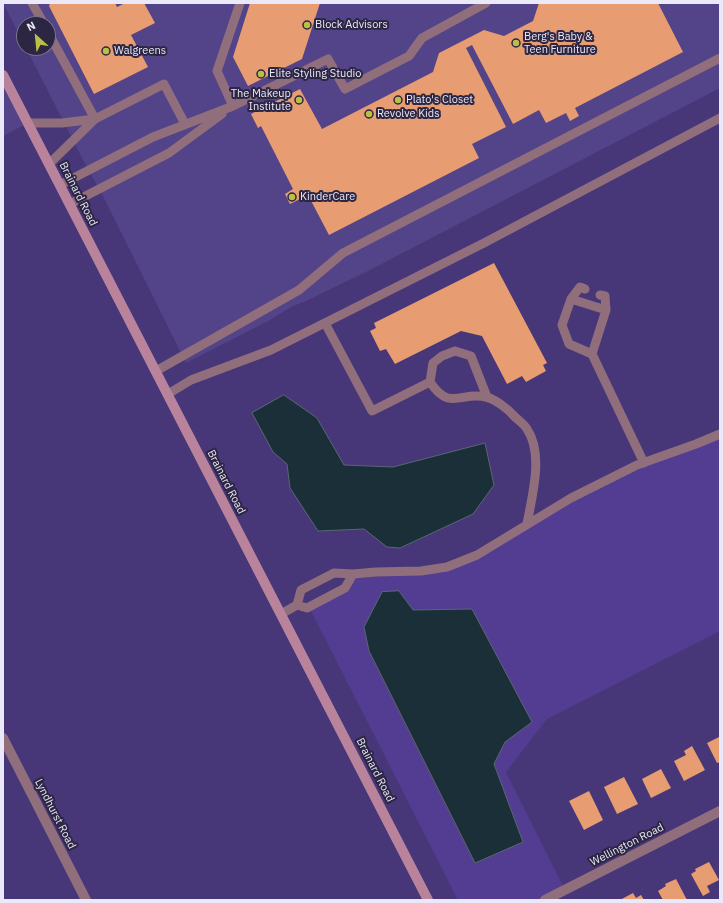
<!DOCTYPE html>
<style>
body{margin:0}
#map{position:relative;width:723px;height:903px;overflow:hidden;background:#473778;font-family:"IBM Plex Sans",sans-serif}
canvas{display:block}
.frame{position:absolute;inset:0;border:4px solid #ebe9f9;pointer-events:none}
.north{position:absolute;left:16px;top:16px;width:40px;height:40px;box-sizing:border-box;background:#2c2643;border:1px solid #78748c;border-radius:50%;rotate:333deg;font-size:11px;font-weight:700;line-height:16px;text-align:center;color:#ebe9f9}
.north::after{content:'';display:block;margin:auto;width:14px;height:18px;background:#bbc045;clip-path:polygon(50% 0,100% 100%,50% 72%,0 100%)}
</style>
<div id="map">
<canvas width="723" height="903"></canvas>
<div class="frame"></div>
<div class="north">N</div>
</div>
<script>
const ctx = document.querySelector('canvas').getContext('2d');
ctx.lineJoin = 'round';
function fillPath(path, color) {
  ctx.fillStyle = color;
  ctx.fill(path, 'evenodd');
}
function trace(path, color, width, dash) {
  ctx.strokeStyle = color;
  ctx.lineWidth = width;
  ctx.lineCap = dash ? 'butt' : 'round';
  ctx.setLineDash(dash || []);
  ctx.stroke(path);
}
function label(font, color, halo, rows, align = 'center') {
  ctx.font = font + ' "IBM Plex Sans",sans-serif';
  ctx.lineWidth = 4;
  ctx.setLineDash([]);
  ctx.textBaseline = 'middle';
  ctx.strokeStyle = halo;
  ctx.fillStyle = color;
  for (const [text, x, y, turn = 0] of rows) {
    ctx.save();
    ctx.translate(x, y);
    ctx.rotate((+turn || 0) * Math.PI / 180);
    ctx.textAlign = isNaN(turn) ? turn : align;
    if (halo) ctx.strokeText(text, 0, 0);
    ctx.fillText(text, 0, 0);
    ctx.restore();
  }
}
const built = new Path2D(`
 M3,3H720V88L370,270L304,302L293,306L270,320L186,363L104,198L82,158L26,48H48V24H24V44Z
 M3,75L28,123L3,136Z`);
const green = new Path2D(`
 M720,434V631L547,719L506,772L565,890L545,900H458L309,607L345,588L353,574L447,567L571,498ZM399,591L413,610L472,609L505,742L494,764L523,842L476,863L369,651L382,592Z`);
const water = new Path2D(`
 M284,395L317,418L344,465L393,467L485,443L494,485L473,514L400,548L387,547L364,529L318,531L290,488L287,464L273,452L252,413Z
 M399,591L413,610L472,609L532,722L505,742L494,764L523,842L475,863L369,651L364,627L382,592Z`);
const building = new Path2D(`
 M50,3H115L117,7L125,3H144L155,23L131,35L148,67L94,94L49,6Z
 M250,3H320L302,59L248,86L233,57Z
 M539,3H658L683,52L575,108L579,116L570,121L566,113L546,123L539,110L513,124L472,45L466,48L506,127L472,144L479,158L329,235L308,195L290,204L285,194L293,189L261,126L258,128L251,114L300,89L322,129L433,72L439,53L484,30L504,36L533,21Z
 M494,263L547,363L543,365L546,371L526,382L522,376L507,384L482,336L461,331L395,364L386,349L380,351L370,331L376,328L374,323Z
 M719,737L720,738V762L717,763L707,743Z
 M692,746L705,770L684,781L674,761L686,755L684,751Z
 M661,769L671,788L651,798L642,779Z
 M624,777L638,804L617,814L604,787Z
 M589,791L603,820L584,830L569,801Z
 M709,862L719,880L707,886L710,892L703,896L691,874L696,871L695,869Z
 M676,879L687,900H663L658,891L666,886L665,884Z
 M633,893L636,898L641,895L644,900H620Z`);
const service = new Path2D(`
 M32,3L44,24
 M48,32L95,119L164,84L185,124
 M233,106L217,71L240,3
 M28,123H62L95,119L49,164
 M60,185L153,137L233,106L328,59L345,89L409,56L422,38L486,3
 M70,204L169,153L222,114
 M600,295L605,296L606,310
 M571,299L580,287L585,289
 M325,323L372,411L430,382C450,412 461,391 486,397C495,399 508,409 514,416C518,420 524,424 527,429C544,454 532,496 527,524
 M592,354L606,310L571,299L562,325L569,344L592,354L644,463
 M156,371L299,290L343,253L720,58
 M430,382L433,363L442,356L455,351L471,356L487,397
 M168,394L191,380L271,350L484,243L720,118
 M353,574L376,572L421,571L447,567L477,555L571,498L637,465L696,444L720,434
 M281,614L297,605L301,590L334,573L353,574L345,588L307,608L297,605`);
const minor = new Path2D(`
 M3,738L86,900
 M545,900L720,811`);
const secondary = new Path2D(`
 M3,75L428,900`);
const markers = [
 [307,25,4,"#bbc045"],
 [516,43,4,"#bbc045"],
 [106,51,4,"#bbc045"],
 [261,74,4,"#bbc045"],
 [299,100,4,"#bbc045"],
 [398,100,4,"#bbc045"],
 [369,114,4,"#bbc045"],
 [292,197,4,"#bbc045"]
];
const poiNames = [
 ["Block Advisors",315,25],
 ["Berg's Baby &",524,37],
 ["Teen Furniture",524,50],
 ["Walgreens",114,51],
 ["Elite Styling Studio",269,74],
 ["The Makeup",291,94,"right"],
 ["Institute",291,107,"right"],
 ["Plato's Closet",406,100],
 ["Revolve Kids",377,114],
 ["KinderCare",300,197]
];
const streetNames = [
 ["Brainard Road",78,194,63],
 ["Brainard Road",226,482,63],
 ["Brainard Road",375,770,63],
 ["Lyndhurst Road",55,814,63],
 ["Wellington Road",627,845,-27]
];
fillPath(built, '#534388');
fillPath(green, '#533d92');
fillPath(water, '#1b2f39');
trace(water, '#596773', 1);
fillPath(building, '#e79d71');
trace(service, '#906e7c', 9);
trace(minor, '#906e7c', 10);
trace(secondary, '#b9849b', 10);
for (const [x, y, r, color] of markers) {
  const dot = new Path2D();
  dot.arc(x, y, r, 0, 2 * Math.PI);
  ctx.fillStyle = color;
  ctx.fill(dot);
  trace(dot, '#2c2643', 1.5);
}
label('11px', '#ebe9f9', '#2c2643', poiNames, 'left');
label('11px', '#ebe9f9', '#2c2643', streetNames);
</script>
